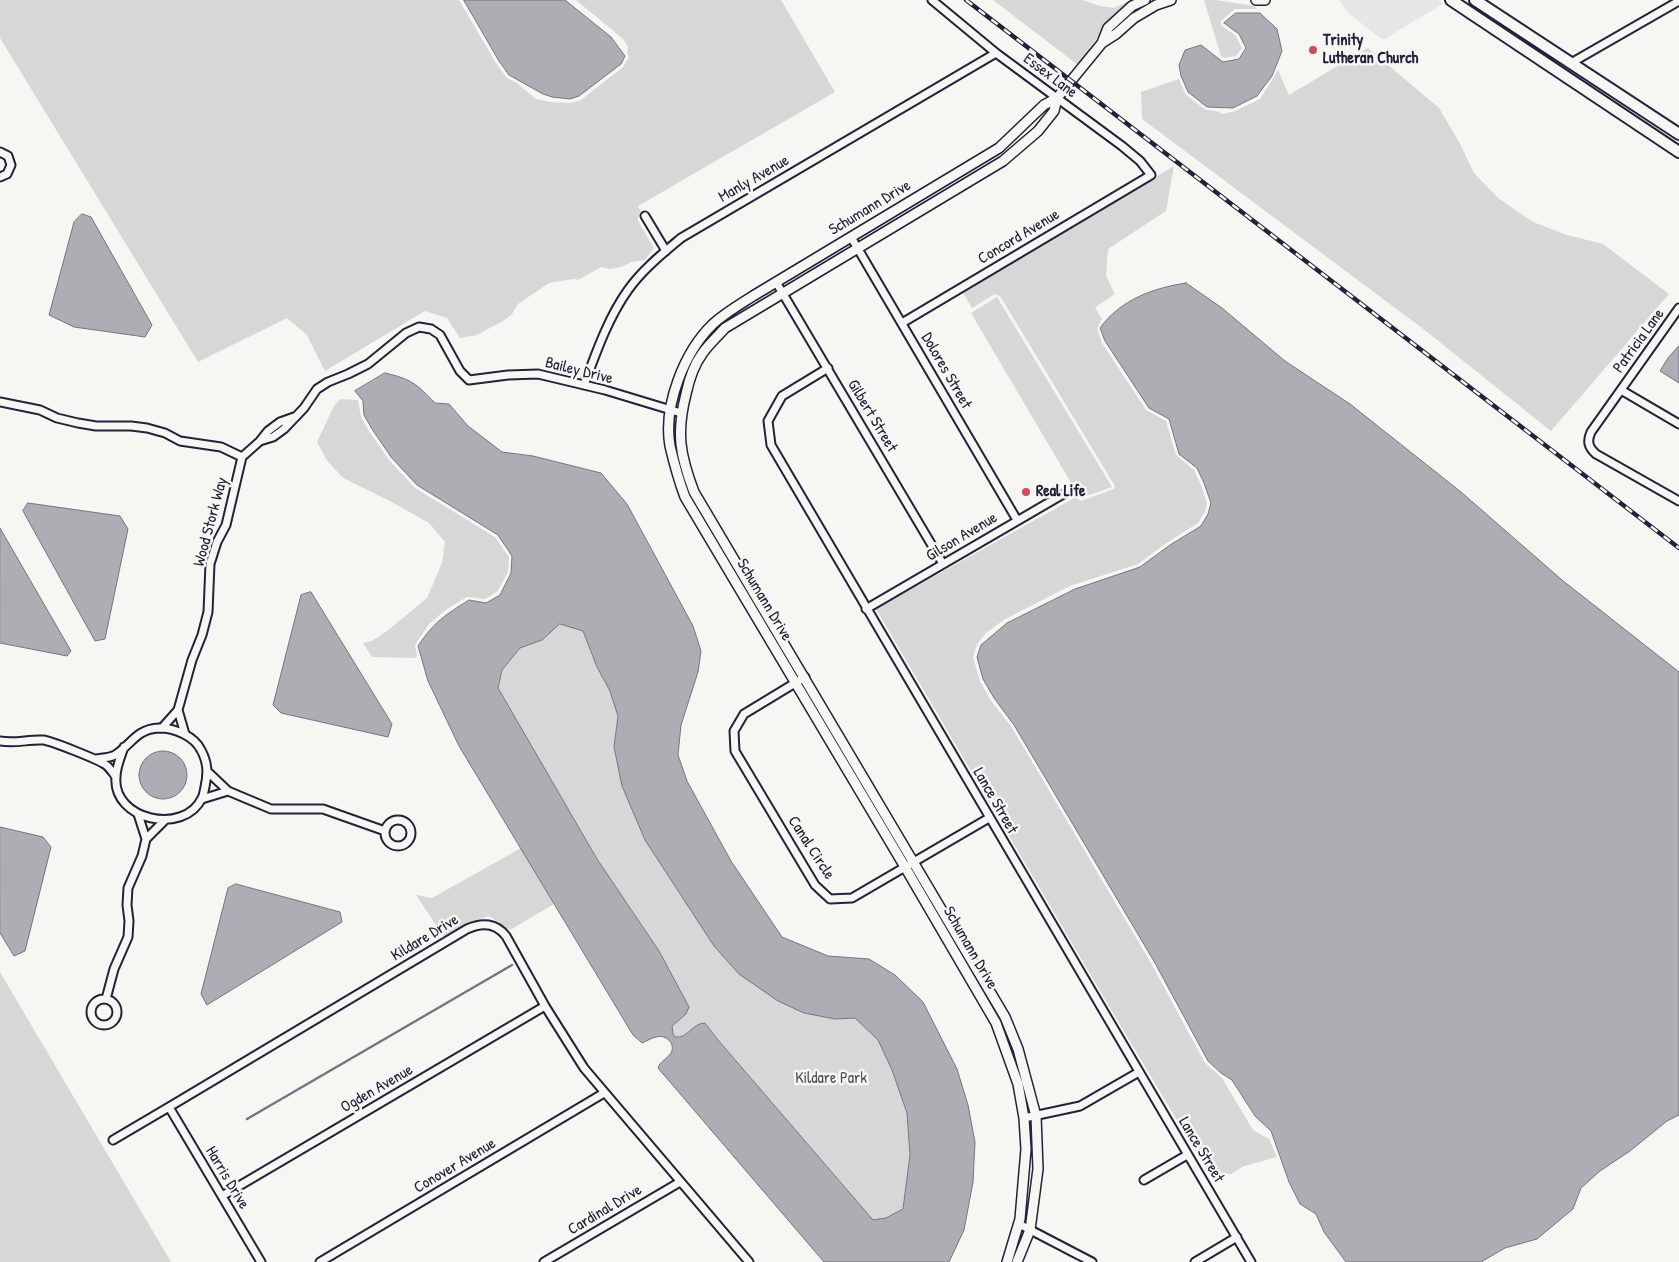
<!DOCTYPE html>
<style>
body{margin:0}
canvas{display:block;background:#f6f6f2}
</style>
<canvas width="1679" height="1262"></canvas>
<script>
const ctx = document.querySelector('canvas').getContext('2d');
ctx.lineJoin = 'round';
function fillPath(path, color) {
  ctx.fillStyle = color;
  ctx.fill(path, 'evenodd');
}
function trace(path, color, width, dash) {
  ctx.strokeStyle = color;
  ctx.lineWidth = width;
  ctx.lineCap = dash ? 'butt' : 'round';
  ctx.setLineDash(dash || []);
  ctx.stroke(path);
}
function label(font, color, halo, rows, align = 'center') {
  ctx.font = font + ' "Patrick Hand",sans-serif';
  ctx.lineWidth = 5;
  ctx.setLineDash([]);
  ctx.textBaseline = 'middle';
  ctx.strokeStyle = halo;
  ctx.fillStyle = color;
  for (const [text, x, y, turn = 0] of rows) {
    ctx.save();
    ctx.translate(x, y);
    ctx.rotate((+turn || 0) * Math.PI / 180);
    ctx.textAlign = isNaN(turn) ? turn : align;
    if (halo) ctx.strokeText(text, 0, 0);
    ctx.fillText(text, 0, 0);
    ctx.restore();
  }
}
const built = new Path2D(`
 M1339,0H1439L1444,3L1383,40L1348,13Z`);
const green = new Path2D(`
 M0,0H459L496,63L506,77L518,84L536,99L551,102L570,103L581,100L623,67L629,57L627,52L628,47L623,39L576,0H781L835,92L638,206L641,212L638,217V221L654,248L645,260L631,262L621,267L610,269L601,267L578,280L574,279L549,283L518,304L512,314L503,321L477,335L460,338L447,318L425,311L325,371L307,335L287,318L198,362L0,38Z
 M993,0H1082L1100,6L1114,8L1131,0H1137L1109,21L1078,65Z
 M1204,0H1215L1254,6L1257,9H1235L1221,21V25L1236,36L1242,48L1236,56L1224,58L1221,56Z
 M1368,48L1439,108L1459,142L1474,173L1498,198L1533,222L1567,235L1603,244L1669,294L1551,431L1422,328L1142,119L1141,92L1179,79L1186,95L1206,110L1216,111L1223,114L1235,111L1260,99L1278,70L1289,95Z
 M1174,166L1166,211L1108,249L1106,276L1115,294L1095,307L1102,319L1097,328L1102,343L1146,410L1166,421L1176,455L1194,470L1201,485L1207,503L1205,512L1198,523L1168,542L1138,564L1070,586L1005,619L986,633L977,644L973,657L980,681L991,701L1011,726L1152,965L1205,1063L1222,1078L1253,1130L1269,1139L1277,1157L1244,1166L1231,1174L1208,1172L1110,1008L876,609L1076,497L1081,501L1114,489L1115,486L1000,296L995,294L972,308L963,293Z
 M997,297L1112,487L1080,498L971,313Z
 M340,399L358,400L361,417L369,431L389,460L415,488L495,537L509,557L508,572L497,592L485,599L467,597L447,609L429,624L415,645L417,655L416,658L372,657L363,643L372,641L387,631L427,598L442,563L445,542L429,523L388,500L343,478L326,459L317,442L334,406Z
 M560,624L583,631L597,667L610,691L618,716L614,747L622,786L645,840L714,946L739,974L835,1019L855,1018L878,1040L892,1070L907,1114L910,1155L903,1209L886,1218L873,1220L718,1040L705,1023C695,1028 685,1038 675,1037L673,1034L672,1026L686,1014L688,1007L659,951L597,859L498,688L502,670L520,648L542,640Z
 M521,848L554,904L510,930L489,916L473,921L444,937L416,895L432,898Z
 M0,972L171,1262H0Z`);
const water = new Path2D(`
 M464,0H565L611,37L625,56L621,64L579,96L570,99L552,97L543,94L509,75L499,61Z
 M1236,13H1260L1277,29L1282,51L1272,76L1257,96L1233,108L1207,107L1188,92L1181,76L1179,65L1185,50L1201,45L1223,62L1239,59L1246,48L1239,34L1224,23Z
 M82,214L91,217L152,325L145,337L74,327L49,315L74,222Z
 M1186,283L1222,308L1285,361L1350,404L1461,492L1562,580L1679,672V1115L1667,1121L1630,1151L1600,1171L1581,1188L1573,1209L1537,1239L1505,1248L1481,1262H1346L1324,1232L1316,1214L1300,1204L1289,1182L1271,1131L1255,1116L1232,1080L1221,1073L1208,1061L1155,963L1014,725L994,698L983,679L977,657L981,645L1007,623L1075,589L1140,567L1170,545L1201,526L1208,514L1211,503L1204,483L1197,468L1179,454L1169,419L1149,408L1105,341L1100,328C1120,300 1153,288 1186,283Z
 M1679,346V383L1660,371L1668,358Z
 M385,373C411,379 417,384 435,403L449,404L468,426L502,452L533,456L601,473L627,504L693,626L701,651L698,672L681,725L678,755L687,781L731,861L782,937L828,956L869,959L895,975L923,1002L957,1069L968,1105L975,1142L973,1182L964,1230L949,1262H824L658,1068C660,1061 667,1059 671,1053C676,1044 666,1034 656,1037C651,1038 647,1041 642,1043L633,1035L459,746L428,681L418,646C434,622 445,615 469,600L486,603L500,595L511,573L512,556L498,535L417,485L391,457L372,429L364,415L363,401L355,391ZM560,624L583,631L597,667L610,691L618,716L614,747L622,786L645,840L714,946L739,974L778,1001L804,1013L835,1019L855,1018L878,1040L892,1070L907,1113L910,1155L903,1209L886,1218L873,1220L718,1040L705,1023C692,1023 688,1039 675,1037L673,1034L672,1026L686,1014L689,1007L659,951L597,859L498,688L502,670L520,648L542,640Z
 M28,503L120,516L128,529L105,639L95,641L23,511Z
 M0,528L71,651L67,656L0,643Z
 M311,592L392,724L388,737L281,713L273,705L301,595Z
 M139 775a24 24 0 1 1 48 0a24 24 0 1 1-48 0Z
 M0,827L43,837L51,847L25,951L14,956L0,933Z
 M236,884L340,912L342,922L207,1005L201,994L228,888Z`);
const stream = new Path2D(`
 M247,1119L512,965`);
const minor = new Path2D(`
 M1571,63L1679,1
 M0,152L8,156L11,165L7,174L0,177
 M645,216L666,251
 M851,237L1017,520
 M776,282L943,564
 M1679,308L1591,432C1587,441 1588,447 1596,454L1679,501
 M902,323L1151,175L1140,161L1122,146L996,53L932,0
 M828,368L782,396L768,421L771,445L1251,1262
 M584,385C596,353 608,318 628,290C642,270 662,254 681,238L996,53
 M1621,390L1679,424
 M0,402L40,410L57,418L78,423L96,426H131L147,428L165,433L180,441L221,447L242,457
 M260,441L273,437L284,429L304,408L317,389L328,382L348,374L368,364L406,333L419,327L431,329L440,335L460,371L469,380L508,375L538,374L605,390L681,413
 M242,457L260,441L268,431L280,422L294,417
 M866,609L1072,489
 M805,677L744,714L734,731L735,751L815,885L830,899L852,898L989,818
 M178,710L185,734
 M162,728L178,710L192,660L202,635L208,612L210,564L217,542L226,525L242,457
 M0,741C15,744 29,739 43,740C52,741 99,760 106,765C110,768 113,773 116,777
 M96,759C102,758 110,758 115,755C132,744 136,729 159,728C175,728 194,736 201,750C208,763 208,773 205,787C204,790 204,795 202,798C184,836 112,820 116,777C116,767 121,756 124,747
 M208,772L228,791L271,809H323L385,831
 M202,799L228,791
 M385 833a13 13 0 1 1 26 0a13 13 0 1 1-26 0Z
 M146,839L165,820
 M91 1012a13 13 0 1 1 26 0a13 13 0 1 1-26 0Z
 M106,999L114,969L128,937L129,921L127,905L128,888L142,856L146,839L138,814
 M169,1107L261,1262
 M1024,1118L1080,1106L1139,1072
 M113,1140L169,1107L467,929C482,922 496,923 506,936L545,1006L584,1068L749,1262
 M1144,1180L1187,1155
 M222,1196L545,1006
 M1019,1224L1092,1262
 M320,1262L604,1093
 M544,1262L680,1182
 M1195,1262L1237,1237`);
const tertiary = new Path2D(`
 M1256,0H1265
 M1102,43L1108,28L1132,6L1145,0
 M1007,1262L1020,1219L1026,1149L1024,1118L1018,1084L996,1023L905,867L685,497C679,481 674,463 670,446C663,406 684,352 713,324C725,313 739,305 753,296L999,148L1044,105L1057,98
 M1017,1262L1030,1230L1038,1169L1036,1116L1018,1049L1005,1017L694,492C680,455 676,433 686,394C689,380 694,365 702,354C708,345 718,336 725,328L1003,161L1038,131L1054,111L1057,98L1102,43L1116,34L1134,18L1156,5L1171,0`);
const primary = new Path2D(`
 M1451,0L1679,152
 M1475,0L1679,134`);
const rail = new Path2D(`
 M966,0L1679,548`);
const markers = [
 [1313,50,5,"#d1495b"],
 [1026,492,5,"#d1495b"]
];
const poiNames = [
 ["Trinity",1323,41],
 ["Lutheran Church",1323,59],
 ["Real Life",1036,492]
];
const streetNames = [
 ["Essex Lane",1050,76,37],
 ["Manly Avenue",754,179,-30],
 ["Schumann Drive",870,208,-31],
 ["Concord Avenue",1019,237,-31],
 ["Patricia Lane",1639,341,-54],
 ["Bailey Drive",579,371,14],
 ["Dolores Street",946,371,60],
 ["Gilbert Street",872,416,59],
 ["Wood Stork Way",211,522,-75],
 ["Gilson Avenue",962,537,-31],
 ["Schumann Drive",764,600,59],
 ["Lance Street",995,801,60],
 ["Canal Circle",811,848,57],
 ["Kildare Drive",425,938,-31],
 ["Schumann Drive",970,948,60],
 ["Ogden Avenue",377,1089,-30],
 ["Lance Street",1201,1150,59],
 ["Conover Avenue",455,1166,-31],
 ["Harris Drive",227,1178,59],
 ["Cardinal Drive",605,1210,-31]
];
const parkNames = [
 ["Kildare Park",831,1079]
];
fillPath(built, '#e6e6e4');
fillPath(green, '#d7d7d7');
fillPath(water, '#adadb3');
trace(water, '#757583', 1);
trace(stream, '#757583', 2.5);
trace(minor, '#22223b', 11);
trace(tertiary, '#22223b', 12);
trace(primary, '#22223b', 14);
trace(minor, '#f6f6f2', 7);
trace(tertiary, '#f6f6f2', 9);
trace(primary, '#f6f6f2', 10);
trace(rail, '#22223b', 4.5);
trace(rail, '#f6f6f2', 2.5, [8]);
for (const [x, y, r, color] of markers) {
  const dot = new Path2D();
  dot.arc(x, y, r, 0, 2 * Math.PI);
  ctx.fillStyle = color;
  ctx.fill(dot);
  trace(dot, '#f6f6f2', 2);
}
label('bold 16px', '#22223b', '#f6f6f2', poiNames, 'left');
label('16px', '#22223b', '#f6f6f2', streetNames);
label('16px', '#4f4f62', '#f6f6f2', parkNames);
</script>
